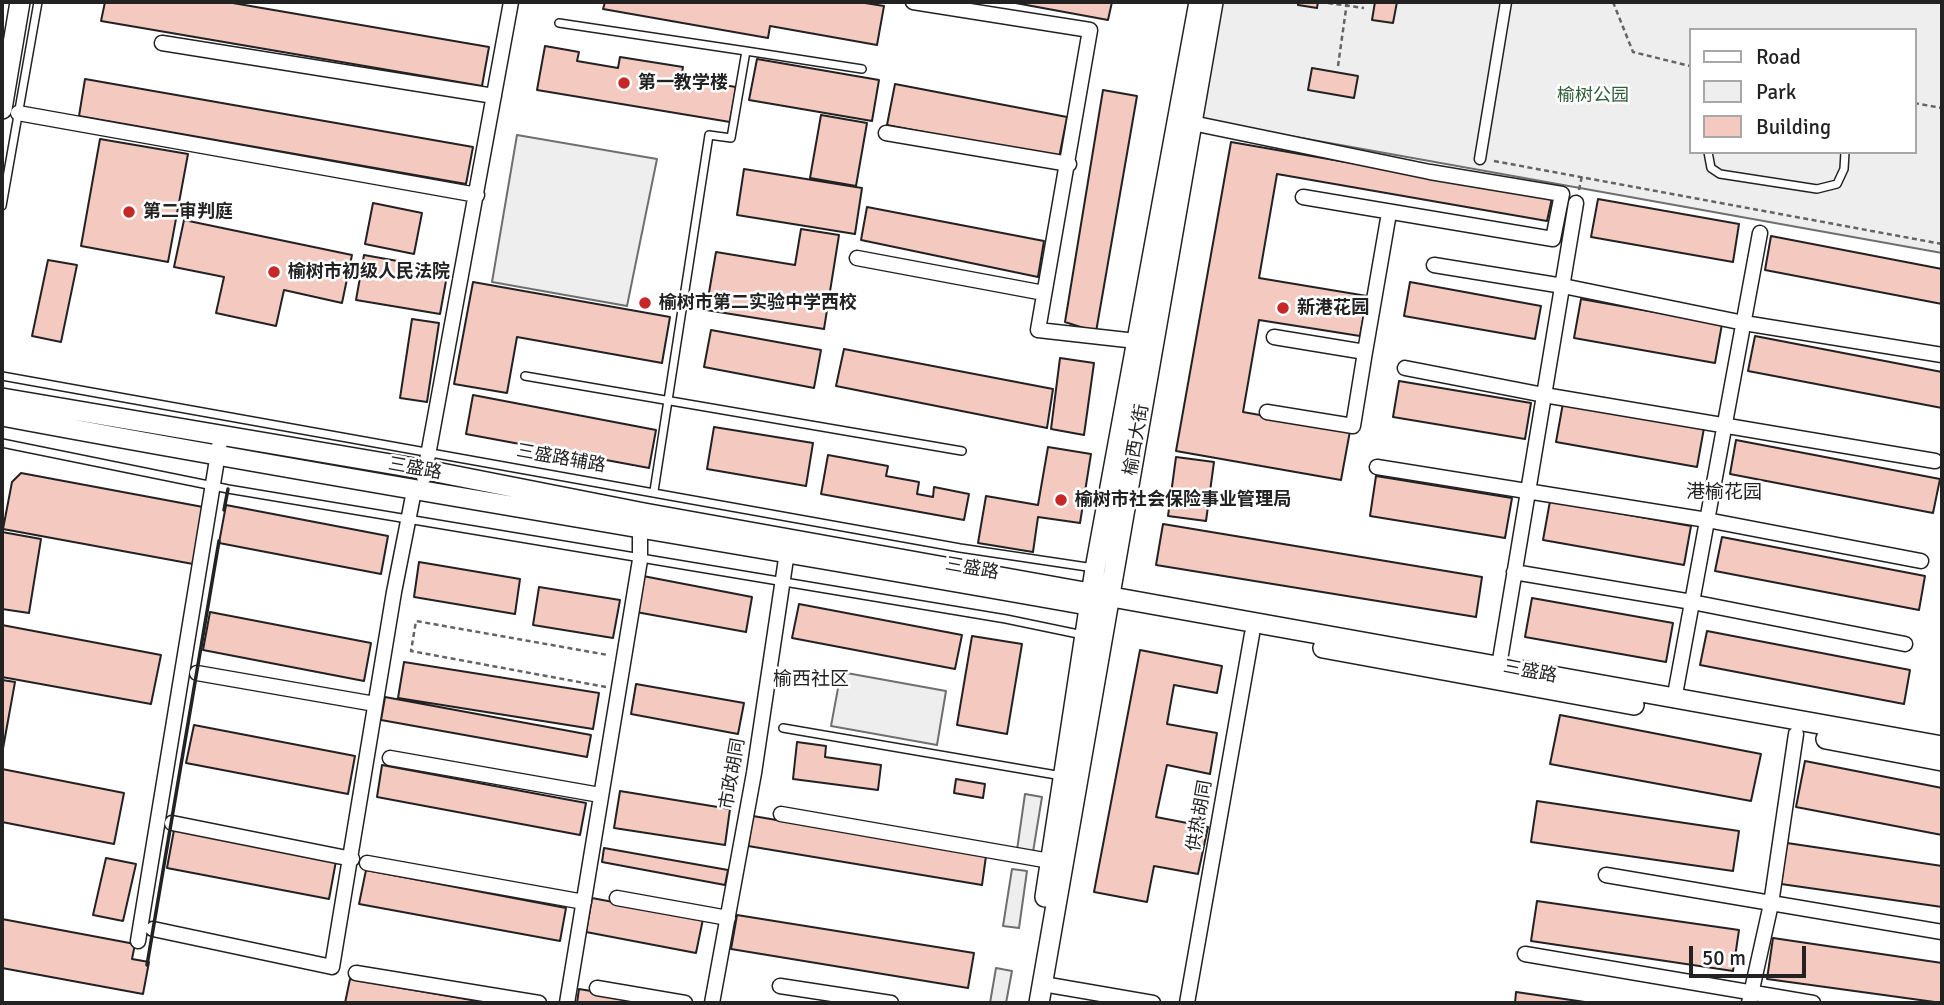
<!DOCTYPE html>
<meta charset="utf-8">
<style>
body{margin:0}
#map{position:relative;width:1944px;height:1005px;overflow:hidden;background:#fff;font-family:Signika,sans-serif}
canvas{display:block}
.frame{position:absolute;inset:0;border:4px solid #222;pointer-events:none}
.legend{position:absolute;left:1689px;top:28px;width:228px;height:126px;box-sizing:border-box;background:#fff;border:2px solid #a7a7a7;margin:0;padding:9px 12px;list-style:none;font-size:21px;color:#222}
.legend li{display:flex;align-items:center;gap:14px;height:35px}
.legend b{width:35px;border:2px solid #a7a7a7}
.scale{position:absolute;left:1689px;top:946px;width:117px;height:32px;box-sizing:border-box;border:4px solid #222;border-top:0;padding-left:9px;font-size:21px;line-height:24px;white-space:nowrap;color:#222;-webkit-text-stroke:5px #fff;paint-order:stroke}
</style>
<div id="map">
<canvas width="1944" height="1005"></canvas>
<div class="frame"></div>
<ul class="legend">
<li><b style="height:9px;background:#fff"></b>Road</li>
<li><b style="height:19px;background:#eee"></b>Park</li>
<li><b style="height:19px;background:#f3c9c0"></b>Building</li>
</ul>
<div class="scale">50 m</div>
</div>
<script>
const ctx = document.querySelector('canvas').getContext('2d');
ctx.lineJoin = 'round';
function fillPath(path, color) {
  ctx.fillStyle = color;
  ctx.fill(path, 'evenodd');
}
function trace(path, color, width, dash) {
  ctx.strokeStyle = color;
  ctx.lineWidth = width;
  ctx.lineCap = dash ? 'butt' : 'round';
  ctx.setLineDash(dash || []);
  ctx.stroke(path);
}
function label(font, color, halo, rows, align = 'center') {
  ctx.font = font + ' Signika,"Noto Sans SC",sans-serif';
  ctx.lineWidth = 5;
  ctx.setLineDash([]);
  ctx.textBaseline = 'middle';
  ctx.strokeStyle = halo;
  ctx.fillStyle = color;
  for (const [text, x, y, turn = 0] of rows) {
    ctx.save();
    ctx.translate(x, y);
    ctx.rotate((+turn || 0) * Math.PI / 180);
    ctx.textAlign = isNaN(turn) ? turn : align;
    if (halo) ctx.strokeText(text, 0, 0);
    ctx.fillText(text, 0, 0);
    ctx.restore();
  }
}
const green = new Path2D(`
 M1222,2H1942V253L1201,120ZM1690,30H1914V152H1690Z
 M517,135L657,159L627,306L492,282Z
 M841,672L946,691L937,745L831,726Z
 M1025,794L1042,797L1033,852L1017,850Z
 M1012,869L1027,871L1019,928L1003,926Z
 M996,968L1012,971L1006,1003H990Z`);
const building = new Path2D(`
 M105,2H227L489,47L482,86L101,21Z
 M605,2H859L884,6L877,45L770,26L768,38L603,9Z
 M1010,2H1112L1108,20Z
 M1298,2H1318L1317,8L1298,5Z
 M1375,2H1397L1393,23L1372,20Z
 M545,46L579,52L577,61L618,68L620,57L683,67L681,78L736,87L730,122L537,90Z
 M757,59L879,80L872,121L749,100Z
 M1312,68L1358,76L1354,98L1308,90Z
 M85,79L473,147L466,184L79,116Z
 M895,84L1067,117L1059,158L887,125Z
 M1103,90L1137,96L1096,332L1065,322Z
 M821,115L867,123L856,186L810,178Z
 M100,139L188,154L168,262L81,246Z
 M1231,142L1552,198L1547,221L1277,174L1259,278L1367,296L1360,336L1259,320L1243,412L1350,431L1341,480L1176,451Z
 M744,169L862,188L855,234L737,215Z
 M1598,199L1739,224L1733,262L1591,237Z
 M373,203L422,213L414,254L365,244Z
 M867,207L1044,241L1038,277L861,240Z
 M184,220L352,255L342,303L284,290L276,326L216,313L224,277L174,267Z
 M801,229L839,235L824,329L706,310L716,252L795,265Z
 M1771,236L1942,269V304L1765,270Z
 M364,255L448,270L440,314L356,300Z
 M48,260L77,265L61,342L32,336Z
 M473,282L670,317L662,363L517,337L507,393L454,384Z
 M1410,282L1541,306L1535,339L1404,316Z
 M1581,299L1722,324L1715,363L1574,338Z
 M412,319L439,323L427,402L400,398Z
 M711,330L821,350L814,388L704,367Z
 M1755,336L1942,372V408L1748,371Z
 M844,349L1053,389L1047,428L836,386Z
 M1060,358L1094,363L1084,435L1051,429Z
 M1399,381L1531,403L1525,439L1393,417Z
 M473,395L656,430L649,468L466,434Z
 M1563,403L1704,428L1697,467L1556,442Z
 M714,427L813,443L806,486L707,469Z
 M1736,440L1940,479L1933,513L1730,474Z
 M1048,447L1091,454L1080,523L1038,517L1033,552L978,543L986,496L1038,505Z
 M828,455L888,466L886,476L919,482L917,494L933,497L934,487L969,494L964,520L821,494Z
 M1176,457L1214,462L1206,521L1168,516Z
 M21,473L203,507L193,564L3,529L12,482Z
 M1376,476L1512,498L1505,538L1370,516Z
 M1550,501L1691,526L1684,565L1543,540Z
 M226,505L388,536L381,574L219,543Z
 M1163,524L1482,577L1476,617L1156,565Z
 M2,532L41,539L29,613L2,609Z
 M1722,537L1925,576L1919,610L1715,571Z
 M419,562L520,579L515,614L414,597Z
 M643,576L752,597L746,632L636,612Z
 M539,587L620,600L613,638L533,625Z
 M1532,598L1673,623L1666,662L1525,637Z
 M799,604L962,635L955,669L792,638Z
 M210,612L371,643L364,681L203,650Z
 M2,625L161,655L151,704L2,677Z
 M1707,631L1910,670L1904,704L1700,665Z
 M972,636L1022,644L1007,734L957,725Z
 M1140,650L1222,666L1217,693L1174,685L1167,724L1217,733L1210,774L1167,765L1156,817L1208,827L1198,874L1154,866L1147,902L1094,892Z
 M404,662L599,693L593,729L398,698Z
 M2,680L15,682L2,754Z
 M636,684L744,703L738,734L631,714Z
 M385,697L591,735L587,757L381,720Z
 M1560,715L1761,754L1751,801L1550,764Z
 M194,725L355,756L348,794L186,763Z
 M797,742L826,746L825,757L881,765L878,790L793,779Z
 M1805,761L1942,788V835L1796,807Z
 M382,765L586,803L580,835L377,797Z
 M2,769L124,793L114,844L2,822Z
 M956,779L985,784L983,798L954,793Z
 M620,791L730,809L725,845L614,828Z
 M1537,801L1739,831L1733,871L1531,842Z
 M753,816L986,856L982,885L748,846Z
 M174,830L336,861L329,899L167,868Z
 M1787,843L1942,866V907L1781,884Z
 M604,848L728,870L725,885L602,862Z
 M106,858L136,864L123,921L93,915Z
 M366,870L566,908L560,941L359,904Z
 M592,898L703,919L696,953L586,932Z
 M1537,901L1739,930L1733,971L1531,941Z
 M737,915L974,953L968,988L731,949Z
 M2,919L135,944L132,959L149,962L143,994L2,968Z
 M1773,938L1942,963V1003L1767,979Z
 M350,979L489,1003H345Z
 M579,989L663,1003H577Z
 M1516,992L1592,1003H1515Z`);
const path = new Path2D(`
 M1613,2L1633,52L1690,66
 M1328,3L1364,8
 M1338,66L1347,2
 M1914,103L1942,108
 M1494,161L1942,244
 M1579,190L1582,176
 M606,687L411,651L416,621L608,655`);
const service = new Path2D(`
 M559,23L746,51L731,138L709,135L654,491
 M746,51L862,69
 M1708,152L1711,168L1720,174L1817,189L1837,184L1844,169L1845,152
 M2,206L38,2
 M2,376L960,548L1094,568
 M525,376L962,451
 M2,443L228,489L1006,619L1083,635
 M783,728L1062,776`);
const pedestrian = new Path2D(`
 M1480,159L1506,2`);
const minor = new Path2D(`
 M913,2L1090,30L1038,330L1145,342
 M162,43L494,96
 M18,113L477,195
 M1192,123L1430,172L1562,194L1553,239L1303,197
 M886,133L1069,164
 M857,258L1044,293
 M1434,265L1563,286L1744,323L1942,355
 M1274,337L1365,352L1389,213
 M1405,368L1544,395L1935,461
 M1267,412L1353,426L1365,352
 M1377,467L1707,520L1921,561
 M424,477L511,2
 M1514,572L1692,602L1905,644
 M1499,666L1576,203
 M197,673L375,704
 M1674,700L1760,233
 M390,758L600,795
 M781,814L1050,861
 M172,823L352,859
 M367,863L584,902
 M1606,875L1942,932
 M617,898L728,918
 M153,929L332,967L394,592L414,491
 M138,941L221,435
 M1525,954L1813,1003
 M356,973L539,1003
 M1043,984L1153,1003
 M780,986L891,1003
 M597,988L685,1003
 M567,1003L640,560V527
 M712,1003L754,773L787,552
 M1187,1003L1252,634
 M1749,1003L1771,904L1796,734`);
const secondary = new Path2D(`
 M2,109L20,2
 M2,398L426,470L644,513L1942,746
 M2,416C368,485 737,542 1104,608
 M1323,648L1634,705
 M1826,739L1942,761
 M1045,897L1095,569L1199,2
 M1039,1003L1213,2`);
const wall = new Path2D(`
 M224,510L228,489
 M147,965L219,541`);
const markers = [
 [624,83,7,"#c62828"],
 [129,212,7,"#c62828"],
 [274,272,7,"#c62828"],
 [645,303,7,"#c62828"],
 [1283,308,7,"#c62828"],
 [1061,500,7,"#c62828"]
];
const poiNames = [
 ["第一教学楼",638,83],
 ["第二审判庭",143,212],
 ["榆树市初级人民法院",288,272],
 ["榆树市第二实验中学西校",659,303],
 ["新港花园",1297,308],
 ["榆树市社会保险事业管理局",1075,500]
];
const parkNames = [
 ["榆树公园",1593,96]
];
const streetNames = [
 ["榆西大街",1137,440,-80],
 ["三盛路辅路",561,459,10],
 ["三盛路",415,469,10],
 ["三盛路",972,569,10],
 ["三盛路",1530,672,11],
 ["市政胡同",733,774,-80],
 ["供热胡同",1200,816,-80]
];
const neighbourhoodNames = [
 ["港榆花园",1724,493],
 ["榆西社区",811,680]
];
fillPath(green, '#eee');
trace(green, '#6f6f6f', 2);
fillPath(building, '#f3c9c0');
trace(building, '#222', 2);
trace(service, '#222', 10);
trace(pedestrian, '#222', 13);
trace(minor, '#222', 17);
trace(secondary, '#222', 22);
trace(path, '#646464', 2.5, [5, 3.5]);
trace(service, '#fff', 7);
trace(pedestrian, '#fff', 10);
trace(minor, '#fff', 14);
trace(secondary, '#fff', 19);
trace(wall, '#222', 3.5);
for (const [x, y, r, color] of markers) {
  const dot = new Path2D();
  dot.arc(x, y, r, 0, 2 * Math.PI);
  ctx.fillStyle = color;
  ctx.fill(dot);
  trace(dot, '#fff', 2.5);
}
label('bold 18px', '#222', '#fff', poiNames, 'left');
label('18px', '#2f5e38', '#fff', parkNames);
label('18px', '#222', '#fff', streetNames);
label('19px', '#222', '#fff', neighbourhoodNames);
</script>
